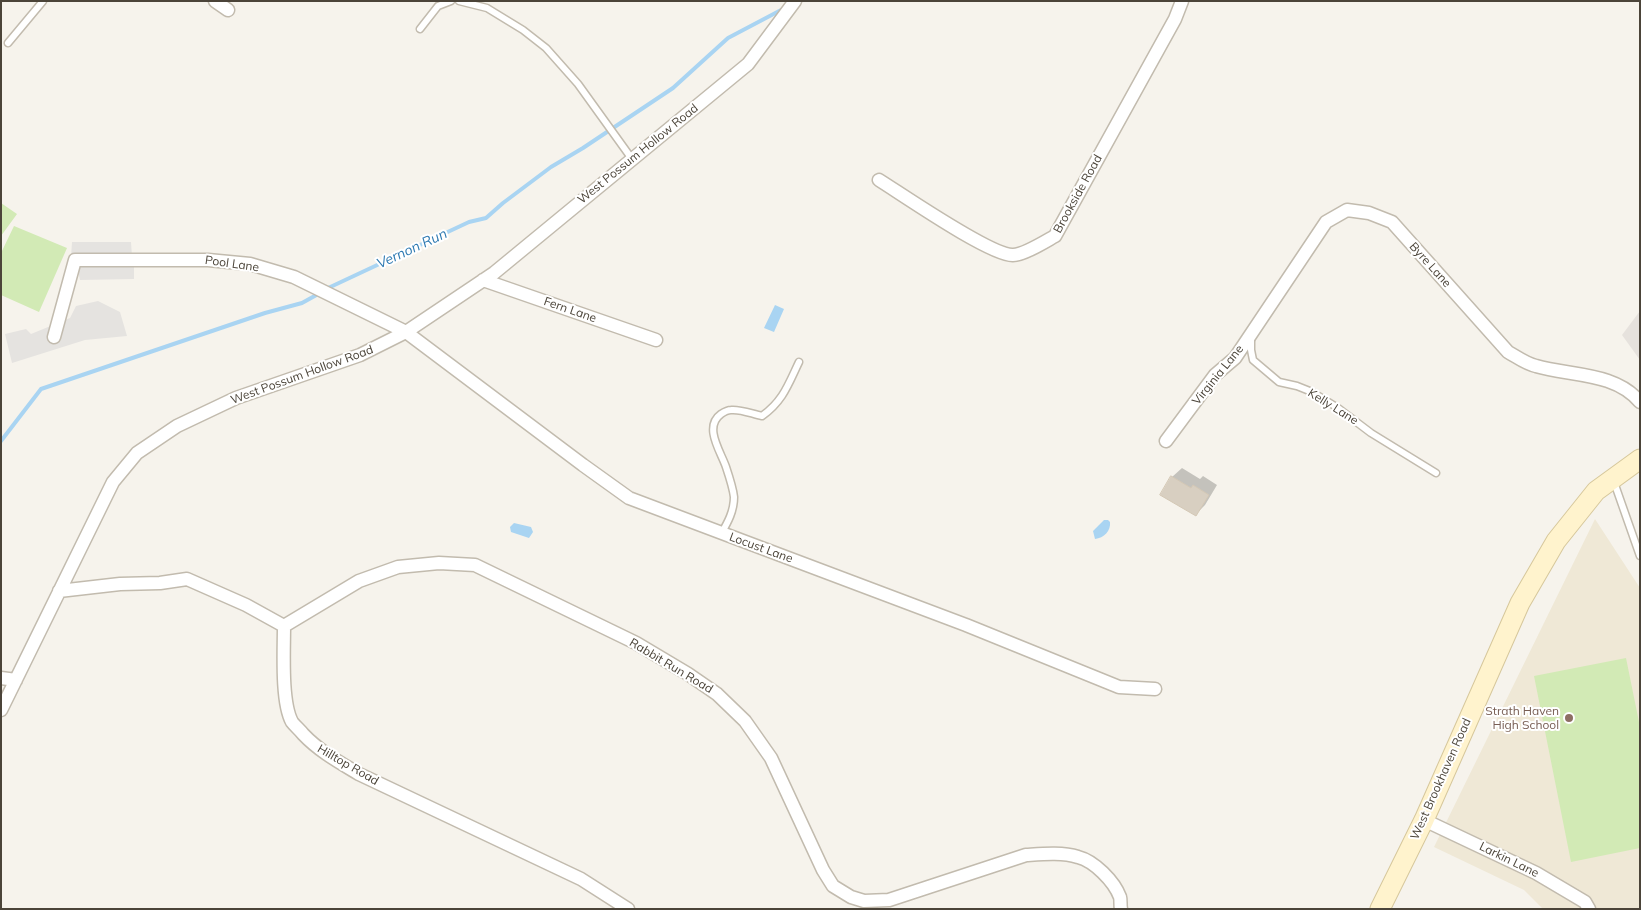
<!DOCTYPE html>
<style>
body{margin:0}
#map{position:relative;width:1641px;height:910px;overflow:hidden;background:#f6f3ec;font-family:Mulish,sans-serif}
canvas{display:block}
.frame{position:absolute;inset:0;border:2px solid #4b4439;pointer-events:none}
</style>
<div id="map">
<canvas width="1641" height="910"></canvas>
<div class="frame"></div>
</div>
<script>
const ctx = document.querySelector('canvas').getContext('2d');
ctx.lineJoin = 'round';
function fillPath(path, color) {
  ctx.fillStyle = color;
  ctx.fill(path, 'evenodd');
}
function trace(path, color, width, dash) {
  ctx.strokeStyle = color;
  ctx.lineWidth = width;
  ctx.lineCap = dash ? 'butt' : 'round';
  ctx.setLineDash(dash || []);
  ctx.stroke(path);
}
function label(font, color, halo, rows, align = 'center') {
  ctx.font = font + ' Mulish,sans-serif';
  ctx.lineWidth = 4;
  ctx.setLineDash([]);
  ctx.textBaseline = 'middle';
  ctx.strokeStyle = halo;
  ctx.fillStyle = color;
  for (const [text, x, y, turn = 0] of rows) {
    ctx.save();
    ctx.translate(x, y);
    ctx.rotate((+turn || 0) * Math.PI / 180);
    ctx.textAlign = isNaN(turn) ? turn : align;
    if (halo) ctx.strokeText(text, 0, 0);
    ctx.fillText(text, 0, 0);
    ctx.restore();
  }
}
const industrial = new Path2D(`
 M1640,311V360L1622,335Z`);
const education = new Path2D(`
 M1595,519L1640,588V909H1543L1524,890L1434,847Z`);
const green = new Path2D(`
 M1,203L17,214L1,236Z
 M14,226L67,248L39,312L1,295V253Z
 M1626,658L1640,727V848L1571,862L1534,676Z`);
const parking = new Path2D(`
 M72,242H131L132,257H71Z
 M134,263V279L80,280L77,265Z
 M98,301L120,312L127,336L85,340L12,363L5,334L26,329L31,334L70,318L76,306Z`);
const water = new Path2D(`
 M775,305L784,309L774,332L764,328Z
 M1104,520H1108L1110,522C1111,531 1104,538 1095,539L1093,531Z
 M514,523L531,527L533,532L529,538L511,532L510,527Z`);
const shadow = new Path2D(`
 M1182,468L1200,479L1203,476L1217,485L1205,505L1195,515L1172,477Z`);
const stream = new Path2D(`
 M326,289L469,222L486,218L503,203L551,167L583,148L673,88L728,38L783,9
 M1,441L41,389L265,313L302,303L320,293`);
const building = new Path2D(`
 M1171,476L1191,488L1193,485L1209,495L1196,516L1160,495Z`);
const lane = new Path2D(`
 M459,1L487,8L523,30L546,48L578,84L632,159
 M420,29L438,6L451,1
 M8,43L43,1
 M1251,338V350L1253,360L1279,382L1297,386L1312,392L1338,408L1371,433L1436,473
 M1614,482L1640,556
 M721,534C728,522 734,511 734,497C733,488 729,476 726,467C721,452 703,427 721,414C724,412 727,410 731,410C741,409 752,414 762,416C783,401 788,385 799,362`);
const street = new Path2D(`
 M215,1L228,10
 M879,180C903,195 991,256 1013,255C1024,255 1046,241 1055,236L1175,19L1182,1
 M483,280L656,340
 M54,337L75,260H208L250,264L294,277L406,332L583,465L629,498L966,625L1119,687L1155,689
 M1166,441L1215,375L1235,358L1326,222L1347,210L1369,213L1392,222L1508,352C1517,357 1526,364 1536,366C1570,376 1615,372 1640,402
 M59,591L120,584L160,583L187,579L246,605L284,626
 M284,626L359,581L398,567L439,563L475,565L636,643L688,674L717,694L745,721L771,758L823,870L833,886L851,897L864,901L889,900L1026,855C1042,854 1062,852 1078,857C1094,861 1114,881 1120,897C1121,900 1120,905 1121,909
 M284,626C284,650 281,702 292,722C295,726 300,730 303,734C319,751 339,762 359,774L581,879L628,909
 M1,678L16,680
 M1,710L113,482L137,453L177,426L236,398L360,355L406,332L494,273L748,64L795,1
 M1424,820L1536,873L1585,902L1589,909`);
const secondary = new Path2D(`
 M1380,909L1424,820L1520,603L1556,541L1596,491L1640,459`);
const markers = [
 [1569,718,5,"#8d6e63"]
];
const streetNames = [
 ["West Possum Hollow Road",638,154,-39],
 ["Brookside Road",1078,194,-61],
 ["Pool Lane",232,264,8],
 ["Byre Lane",1430,265,48],
 ["Fern Lane",570,310,19],
 ["West Possum Hollow Road",302,375,-20],
 ["Virginia Lane",1218,375,-51],
 ["Kelly Lane",1333,407,32],
 ["Locust Lane",761,548,20],
 ["Rabbit Run Road",671,666,31],
 ["Hilltop Road",348,765,30],
 ["West Brookhaven Road",1441,779,-66],
 ["Larkin Lane",1509,860,26]
];
const educationNames = [
 ["Strath Haven",1559,711],
 ["High School",1559,725]
];
const waterNames = [
 ["Vernon Run",412,249,-25]
];
fillPath(industrial, '#e6e2dd');
fillPath(education, '#efe8d6');
fillPath(green, '#d2eab5');
fillPath(parking, '#e5e3e0');
fillPath(water, '#a9d4f2');
fillPath(shadow, '#0003');
trace(stream, '#a9d4f2', 4);
fillPath(building, '#d8cfc1');
trace(building, '#d3c7b4', 1);
trace(lane, '#c2bbae', 9);
trace(street, '#c2bbae', 15);
trace(secondary, '#d6c79b', 21);
trace(lane, '#fff', 6);
trace(street, '#fff', 12);
trace(secondary, '#fff3cd', 19);
for (const [x, y, r, color] of markers) {
  const dot = new Path2D();
  dot.arc(x, y, r, 0, 2 * Math.PI);
  ctx.fillStyle = color;
  ctx.fill(dot);
  trace(dot, '#fff', 2);
}
label('12px', '#4b4439', '#fff', streetNames);
label('12px', '#785e54', '#fff', educationNames, 'right');
label('italic 14px', '#2e7ab2', '#fff', waterNames);
</script>
